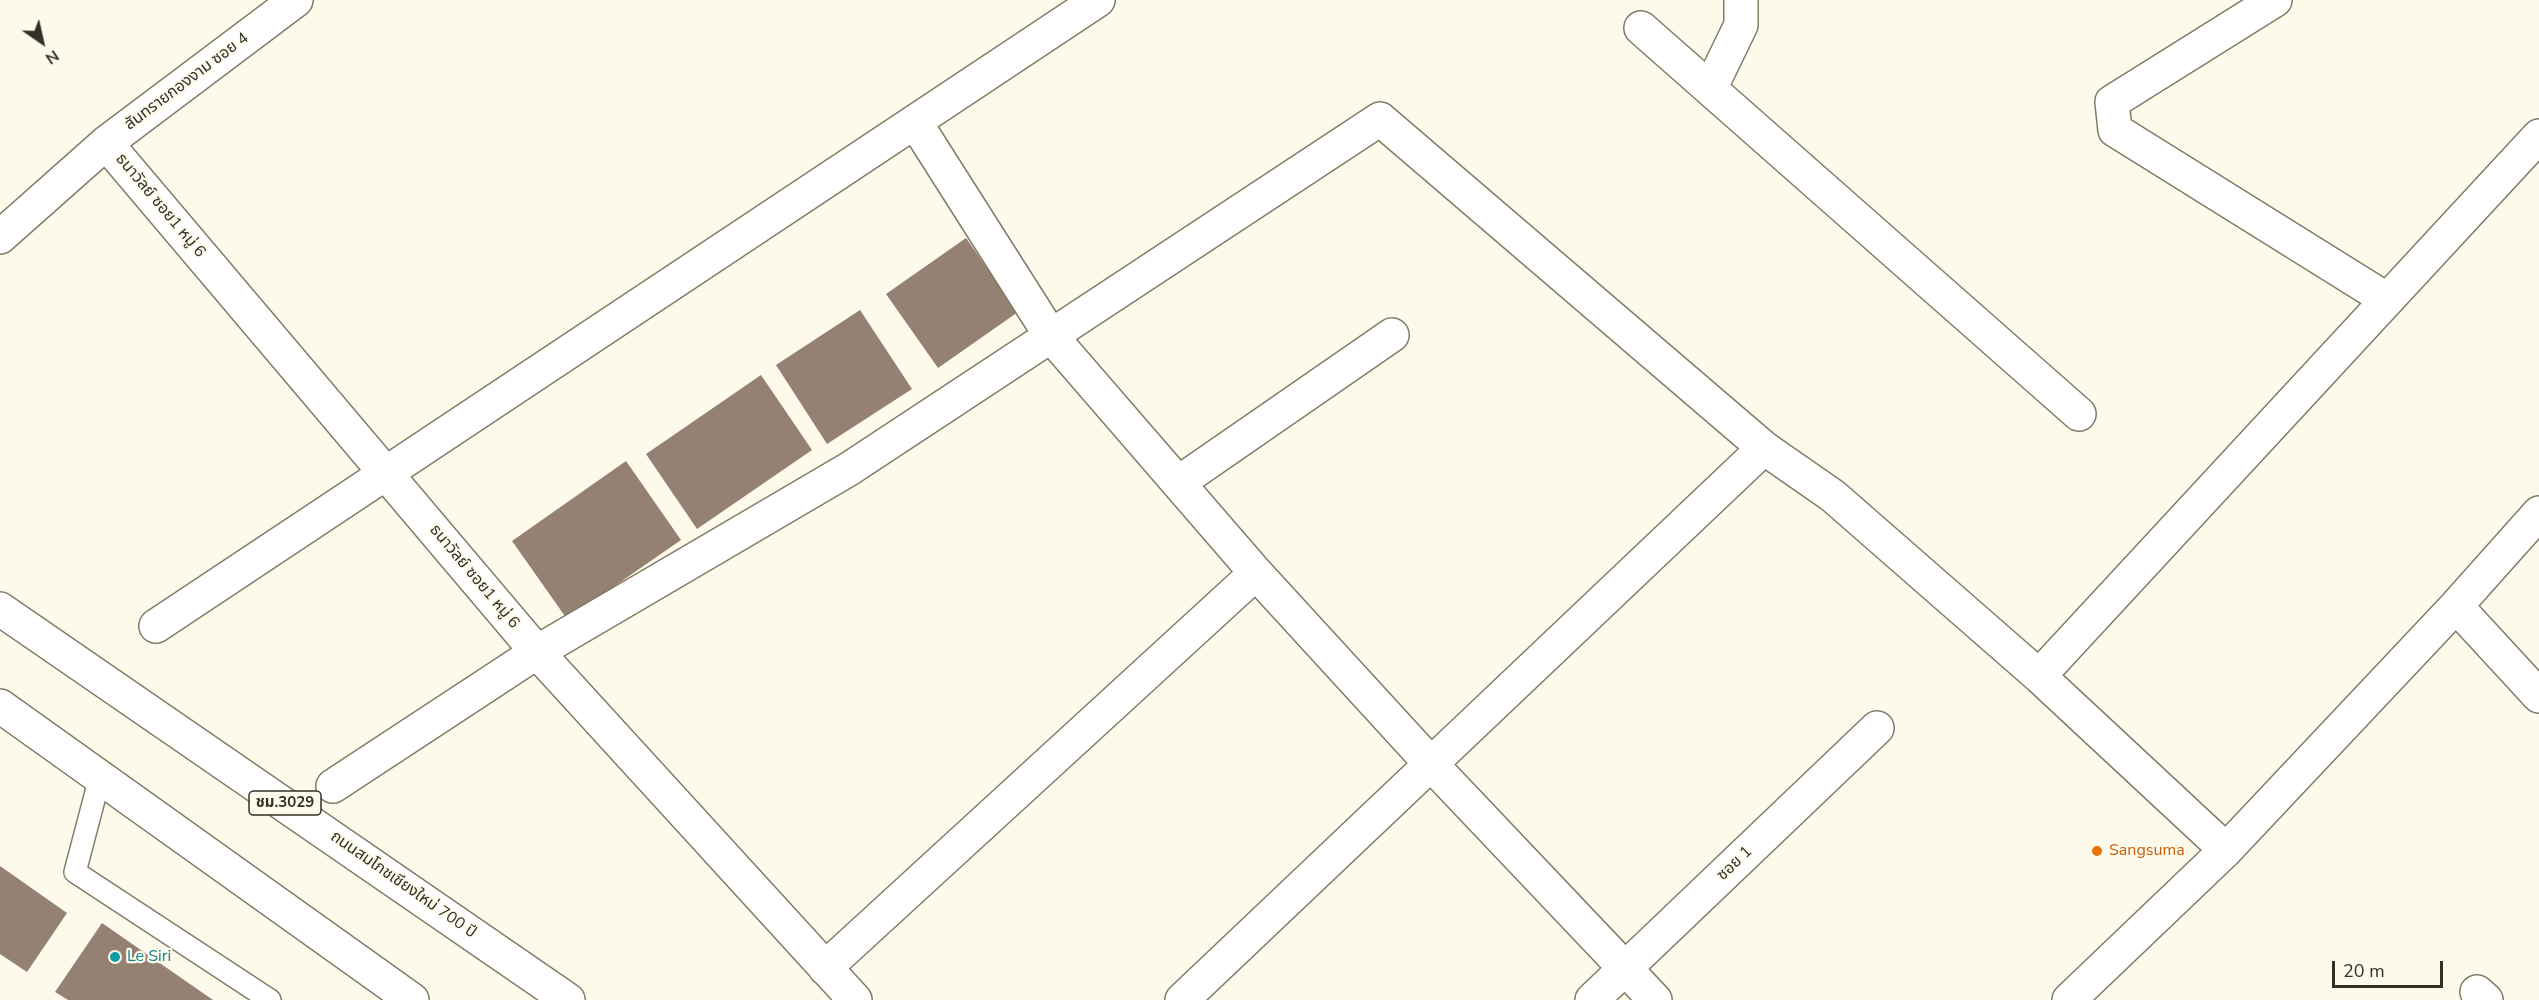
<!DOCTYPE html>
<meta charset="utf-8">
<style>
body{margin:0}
#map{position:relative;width:2539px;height:1000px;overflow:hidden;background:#fefaeb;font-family:"Nunito Sans",sans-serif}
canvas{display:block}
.north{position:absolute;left:12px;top:12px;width:60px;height:60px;-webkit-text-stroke:4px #fefaeb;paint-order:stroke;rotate:146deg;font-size:16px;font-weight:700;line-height:24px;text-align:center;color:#323027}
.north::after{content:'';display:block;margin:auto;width:21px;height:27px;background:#323027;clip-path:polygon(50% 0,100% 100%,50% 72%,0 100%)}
.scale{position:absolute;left:2332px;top:961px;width:111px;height:27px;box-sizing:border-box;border:3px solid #323027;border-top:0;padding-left:8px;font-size:18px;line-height:21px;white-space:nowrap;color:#323027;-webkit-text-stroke:4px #fefaeb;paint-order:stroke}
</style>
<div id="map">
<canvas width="2539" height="1000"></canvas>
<div class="north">N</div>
<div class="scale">20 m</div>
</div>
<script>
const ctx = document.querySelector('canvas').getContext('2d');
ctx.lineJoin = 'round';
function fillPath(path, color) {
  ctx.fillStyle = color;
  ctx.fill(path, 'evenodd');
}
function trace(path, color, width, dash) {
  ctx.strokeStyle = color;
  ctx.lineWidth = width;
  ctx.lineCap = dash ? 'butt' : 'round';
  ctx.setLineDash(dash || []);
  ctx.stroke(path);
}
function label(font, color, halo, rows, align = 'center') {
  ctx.font = font + ' "Nunito Sans","Noto Sans Thai",sans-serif';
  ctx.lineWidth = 4.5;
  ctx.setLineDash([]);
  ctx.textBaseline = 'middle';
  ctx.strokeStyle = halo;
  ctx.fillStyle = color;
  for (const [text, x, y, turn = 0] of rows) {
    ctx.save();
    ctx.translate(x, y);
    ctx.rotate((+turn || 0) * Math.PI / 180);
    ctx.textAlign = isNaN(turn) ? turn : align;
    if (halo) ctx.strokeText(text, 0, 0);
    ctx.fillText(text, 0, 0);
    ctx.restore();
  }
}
const building = new Path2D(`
 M966,238L1018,312L938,368L886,294Z
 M860,310L912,389L827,444L776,365Z
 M761,375L812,450L697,529L646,454Z
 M626,461L681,540L567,619L512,541Z
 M0,866L67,913L27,972L0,954Z
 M102,923L213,1000H68L55,992Z`);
const service = new Path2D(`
 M100,777L75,872L270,1000`);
const minor = new Path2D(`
 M2275,0L2112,102L2115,130L2386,299
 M1641,28L2079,414
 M1710,89L1741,25V0
 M915,122L1051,336L1256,573L1431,764L1655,1000
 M106,143L537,652L855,1000
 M0,237L106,143L296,0
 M1178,483L1392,335
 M2456,606L2539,696
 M156,626L1098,0
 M2039,676L2539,136
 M333,786L537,652L849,469L1380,119L1764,448L1833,496L2039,676L2226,850
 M825,968L1256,573
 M2477,992L2486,1000
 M1182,1000L1764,448
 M1592,1000L1877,728
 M2069,1000L2226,850L2456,606L2539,513`);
const primary = new Path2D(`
 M0,609L568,1000
 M0,706L412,1000`);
const markers = [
 [2097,851,6,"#e8710a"],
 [115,957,6,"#0f9aa8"]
];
const shields = [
 [285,803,72]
];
const shieldNames = [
 ["ชม.3029",285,803]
];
const streetNames = [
 ["สันทรายกองงาม ซอย 4",187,82,-37],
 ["ธนาวัลย์ ซอย1 หมู่ 6",160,206,50],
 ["ธนาวัลย์ ซอย1 หมู่ 6",474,577,50],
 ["ซอย 1",1735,864,-44],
 ["ถนนสมโภชเชียงใหม่ 700 ปี",403,885,35]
];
const foodNames = [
 ["Sangsuma",2109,851]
];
const cultureNames = [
 ["Le Siri",127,957]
];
fillPath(building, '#948172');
trace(service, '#827c67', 24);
trace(minor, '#827c67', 36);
trace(primary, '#827c67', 36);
trace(service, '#fff', 21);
trace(minor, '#fff', 33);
trace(primary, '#fff', 33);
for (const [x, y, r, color] of markers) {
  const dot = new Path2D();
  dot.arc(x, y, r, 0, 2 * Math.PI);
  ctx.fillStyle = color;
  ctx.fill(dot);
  trace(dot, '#fefaeb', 2);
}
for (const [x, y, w] of shields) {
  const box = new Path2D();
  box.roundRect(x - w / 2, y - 12, w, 24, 4.5);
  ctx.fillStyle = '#fefaeb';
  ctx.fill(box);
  trace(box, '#323027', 1.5);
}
label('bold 15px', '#323027', null, shieldNames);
label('16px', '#323027', '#fefaeb', streetNames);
label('16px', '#c56008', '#fefaeb', foodNames, 'left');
label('16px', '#0d838f', '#fefaeb', cultureNames, 'left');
</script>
